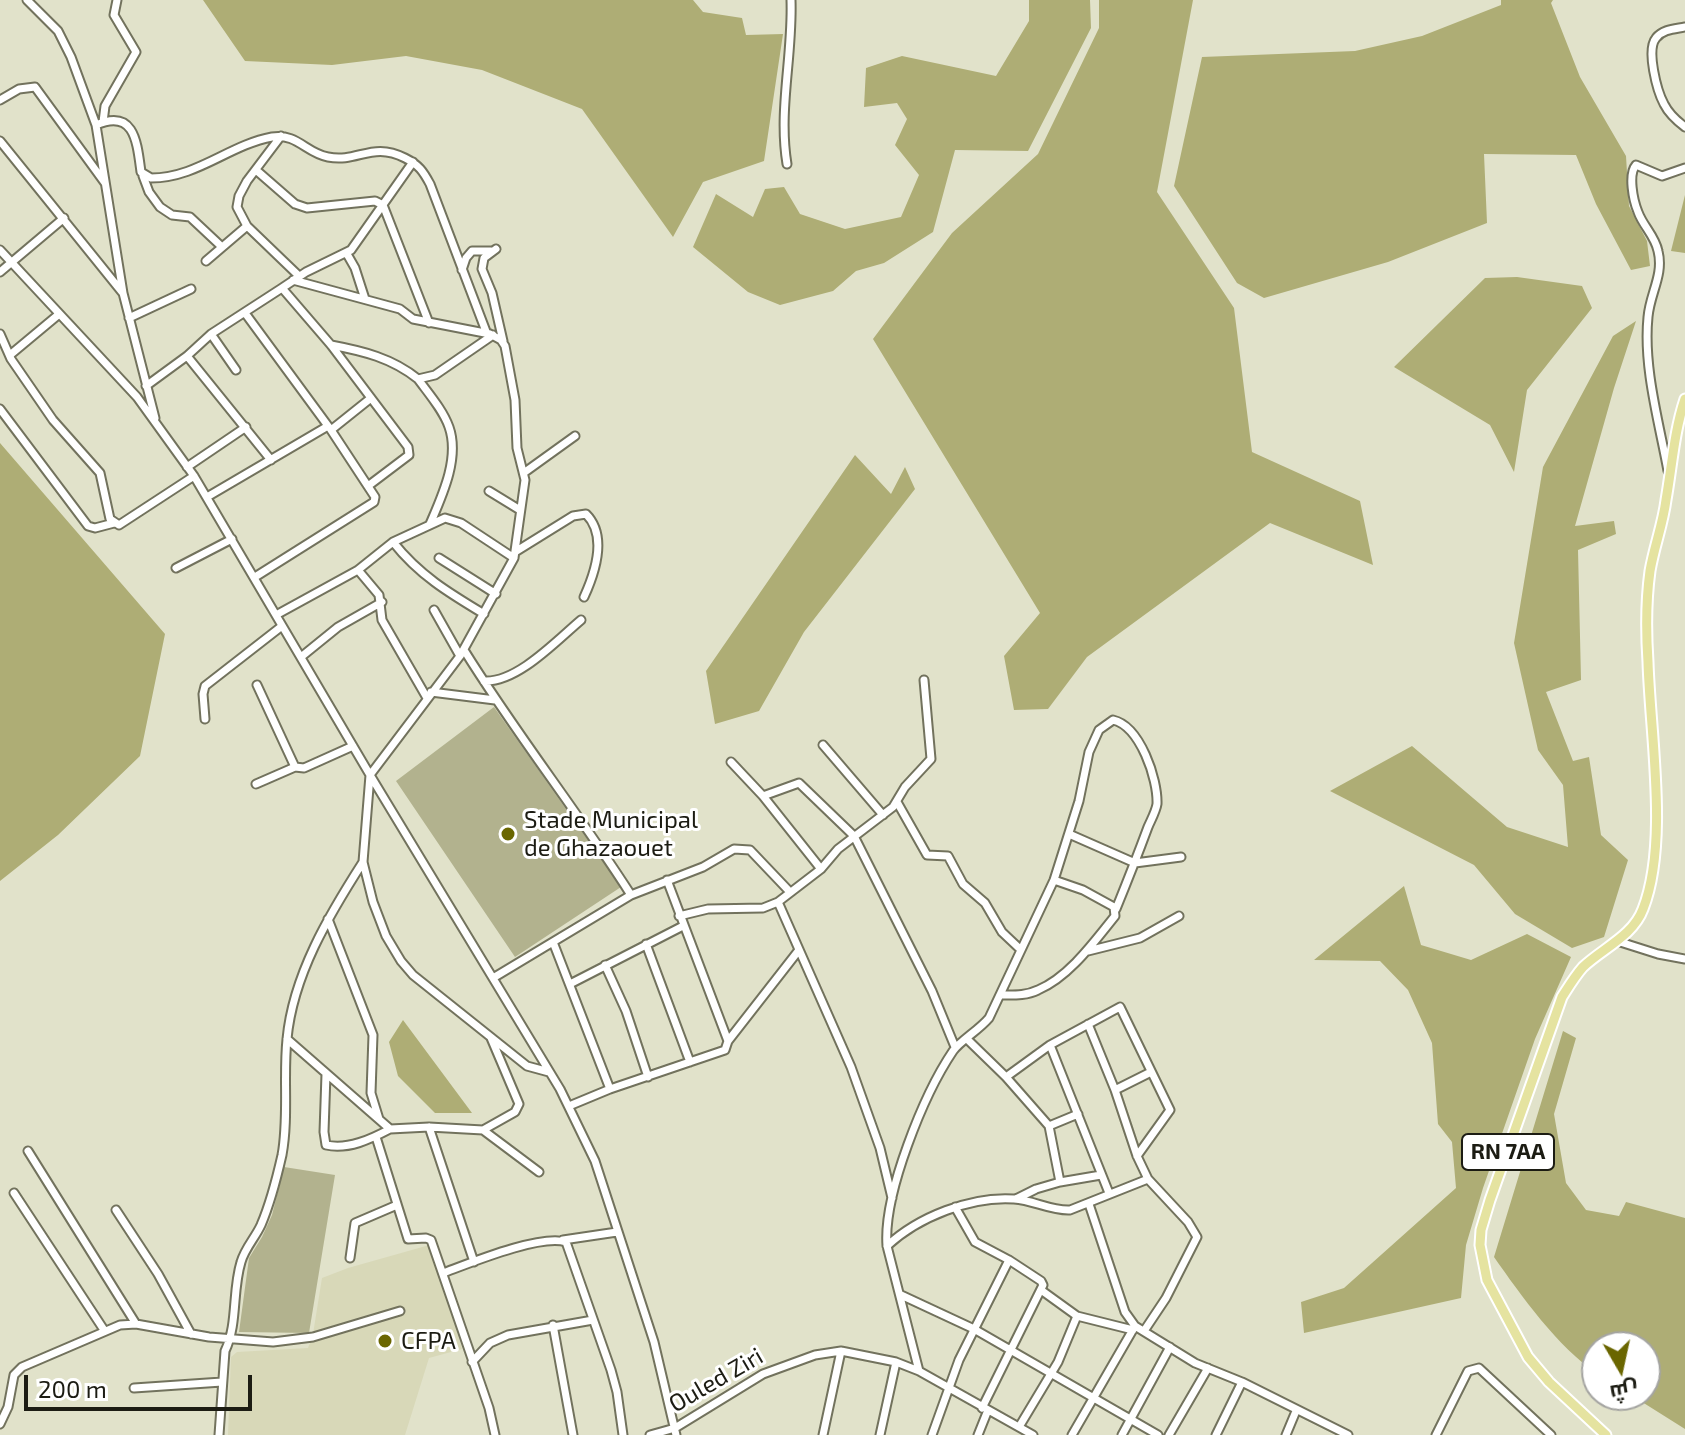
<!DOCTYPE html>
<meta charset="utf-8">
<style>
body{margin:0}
#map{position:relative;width:1685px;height:1435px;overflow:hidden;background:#e1e2ca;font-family:"Exo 2",Cairo,sans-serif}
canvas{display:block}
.north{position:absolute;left:1581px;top:1331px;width:80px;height:80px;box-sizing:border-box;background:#fff;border:2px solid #a4a4a1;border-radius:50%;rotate:171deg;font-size:22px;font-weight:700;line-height:32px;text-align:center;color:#1c1c13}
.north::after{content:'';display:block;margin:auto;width:28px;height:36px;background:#6a6600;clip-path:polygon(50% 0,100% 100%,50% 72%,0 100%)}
.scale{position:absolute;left:24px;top:1375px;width:228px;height:36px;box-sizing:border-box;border:4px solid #1c1c13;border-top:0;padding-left:10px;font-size:24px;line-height:28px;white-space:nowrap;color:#1c1c13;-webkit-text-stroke:6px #fff;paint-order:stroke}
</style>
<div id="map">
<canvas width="1685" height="1435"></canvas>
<div class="north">ش</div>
<div class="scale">200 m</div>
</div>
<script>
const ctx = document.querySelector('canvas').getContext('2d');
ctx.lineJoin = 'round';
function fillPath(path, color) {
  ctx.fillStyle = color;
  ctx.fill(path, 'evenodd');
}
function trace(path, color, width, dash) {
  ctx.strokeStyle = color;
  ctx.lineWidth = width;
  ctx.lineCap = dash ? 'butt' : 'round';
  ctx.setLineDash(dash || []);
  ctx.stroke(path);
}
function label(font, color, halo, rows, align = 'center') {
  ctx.font = font + ' "Exo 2",sans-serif';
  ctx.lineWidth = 6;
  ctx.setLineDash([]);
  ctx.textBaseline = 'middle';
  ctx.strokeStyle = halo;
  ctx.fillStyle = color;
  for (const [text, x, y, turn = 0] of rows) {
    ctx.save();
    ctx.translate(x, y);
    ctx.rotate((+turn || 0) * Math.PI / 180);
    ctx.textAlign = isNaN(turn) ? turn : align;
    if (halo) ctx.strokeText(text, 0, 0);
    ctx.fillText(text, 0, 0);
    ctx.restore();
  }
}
const built = new Path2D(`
 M433,1244L462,1349L429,1358L405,1435H228L231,1357L237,1352L308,1348L313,1334L322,1278L348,1268Z`);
const green = new Path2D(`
 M494,707L621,887L515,957L396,781Z
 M284,1167L335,1175L309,1333L239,1332L249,1258L262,1237L272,1215Z`);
const forest = new Path2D(`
 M203,0H693L703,12L742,18L746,35L783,34L764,161L703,182L673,237L582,109L482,70L406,56L332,65L245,61Z
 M1029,0H1090L1091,28L1028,151L955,150L933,232L884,263L856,271L833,291L780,305L748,292L693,247L716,194L753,217L765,189L784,187L800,214L845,229L901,217L919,175L895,145L907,119L897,103L864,107L866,68L902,56L996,76L1029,21Z
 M1099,0H1193L1157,192L1234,308L1252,452L1360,501L1373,565L1270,523L1087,657L1048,709L1014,710L1004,656L1040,613L873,339L952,233L1038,154L1099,28Z
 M1501,0H1553L1551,3L1580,77L1626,156L1629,206L1647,241L1650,266L1631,270L1596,204L1576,155L1484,154L1487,223L1388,262L1264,298L1237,283L1174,186L1202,57L1355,51L1422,36L1501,5Z
 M1685,195V253L1671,251Z
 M1517,277L1582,286L1592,308L1527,390L1514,472L1490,425L1394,367L1485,278Z
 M1636,321L1614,388L1575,526L1614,521L1616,534L1578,550L1581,680L1546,692L1573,761L1589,757L1601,835L1628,860L1604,937L1572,948L1515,914L1474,865L1330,791L1412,746L1507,827L1568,847L1563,785L1538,750L1514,643L1543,467L1613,336Z
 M0,443L165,634L140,756L58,835L0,881Z
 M855,455L891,494L905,467L915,489L804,632L759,711L715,724L706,671Z
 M1404,886L1421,945L1471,960L1527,934L1571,957L1535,1039L1483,1188L1466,1245L1461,1298L1304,1333L1301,1302L1344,1288L1456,1188L1452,1142L1438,1124L1432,1043L1408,990L1380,961L1314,960Z
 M403,1020L472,1113H435L398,1076L389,1042Z
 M1563,1031L1576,1038L1554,1114L1566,1183L1586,1210L1619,1216L1626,1202L1685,1218V1429L1631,1395H1645V1347H1597V1373C1559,1349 1520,1294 1494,1257Z`);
const minor = new Path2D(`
 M27,0L58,31L71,57L96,125L123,293L155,418
 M1685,27C1675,29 1663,29 1656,38C1646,50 1657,91 1664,104C1669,114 1677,121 1685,127
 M0,100L19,89L35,87L105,183
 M103,122L105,106L136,52L114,15L117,0
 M96,125C135,108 137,143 141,172L151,178C197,178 229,145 272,137C297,133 306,153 328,157C358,163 372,141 405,158C419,165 423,171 430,184L487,334
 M281,136L247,181L239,196L237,207L247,226L299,276
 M0,141L122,292
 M787,164C778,110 793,55 791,0
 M256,170L295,204L307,208L375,201L383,205L429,323
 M143,176L149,192L160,207L172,215L190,217L222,247
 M496,249L484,258L482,269L492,293L503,341
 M0,250L137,397L194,476L370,775L560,1089L595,1161L654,1342L676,1435
 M347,254L355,268L365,299
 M206,261L247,226
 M462,270L466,258L472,251H491
 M0,272L64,218
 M293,280L400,309L413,319L490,334L501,340L505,346L515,400L517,448L525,480L514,558L460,656L370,775L363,862L373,902L386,936L401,961L413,975L527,1066L549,1072
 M282,288L306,272L351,250L413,162
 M245,313L331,430L375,497L374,502L255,577
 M129,318L191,289
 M0,334L11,359L53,420L100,473L110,519L119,525L194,476
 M211,334L236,370
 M331,345C363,351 392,358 418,379L435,375L493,335
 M10,355L58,315
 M187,356L271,460
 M418,379C429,394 443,410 449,427C460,458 442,496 430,524
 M146,386L187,356L211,334L282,288L331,345L408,447L409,455L368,486
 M0,409L88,526L95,528L114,523
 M331,430L371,398
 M187,467L246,427
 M1668,471C1659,422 1643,367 1648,317C1650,293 1664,275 1658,251C1655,236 1643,226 1638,212C1633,200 1628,174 1636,165L1662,176L1685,168
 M525,472L575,436
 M489,491L520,510
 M207,497L328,426
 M393,542C419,575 449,593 484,614
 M515,552L573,516L586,514C608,536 595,573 584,597
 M439,558L496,594
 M176,568L232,539
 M358,570L379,595L382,620L427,698
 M434,610L460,656
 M276,615L358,570L393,542L445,518L461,523L514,558
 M464,650C516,734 578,812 631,895
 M301,657L338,627L382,602
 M484,681C517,683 556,641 581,620
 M257,685L295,767L304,768L353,746
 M431,692L495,700
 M205,719L203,694L205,686L282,626
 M823,745L883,815
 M731,762L763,796L821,869
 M256,784L295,767
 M763,796L799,783L854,836L932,991L955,1047
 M897,802L927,855L948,856L963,884L985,903L1002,932L1020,949
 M1069,834L1135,863L1181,857
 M667,880L728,1041
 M778,902L851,1067L880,1148L892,1198
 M679,916L708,909L763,908L778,902L821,869L838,849L893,807L905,787L931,759L924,680
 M328,919L373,1035L371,1093L379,1119
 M1617,941L1658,954L1685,959
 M553,942L610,1089
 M646,944L690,1062
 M1088,951L1140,938L1179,916
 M605,965L626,1011L648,1077
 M493,978L631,895L703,867L734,849L750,850L790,892
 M570,984L683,926
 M1000,995C1013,995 1026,996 1038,990C1069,977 1094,942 1115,916L1114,907L1083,890L1054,880
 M1088,1024L1115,1090L1137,1156L1148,1179
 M287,1039L390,1129L429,1127L483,1130L539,1172
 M968,1040L1006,1077L1049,1126L1060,1182L1036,1189L1016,1199
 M1050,1045L1109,1193
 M326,1074L324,1132L326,1145C348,1150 371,1139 390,1129
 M1006,1077L1050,1045L1120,1007L1170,1110L1137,1156
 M1115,1090L1151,1072
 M569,1106L610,1089L725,1050L728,1041L799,950
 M1049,1126L1078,1114
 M429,1127L474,1262
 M483,1130L515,1112L519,1104L491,1038
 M376,1137L408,1239L426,1238L431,1240L489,1408L495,1435
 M28,1151L136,1324
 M1060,1182L1101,1175
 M14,1193L104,1330
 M1089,1204L1125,1312L1135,1326L1195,1363L1242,1382L1348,1435
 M955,1207L975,1242L1009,1260
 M116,1210L158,1274L191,1334
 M563,1240L617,1232
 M887,1246C918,1217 971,1196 1014,1199C1033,1200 1051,1211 1070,1210L1148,1179L1188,1222L1197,1237L1166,1298L1144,1331
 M350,1258L355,1223L397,1205
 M443,1273C470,1263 540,1234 566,1242L611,1370L617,1392L623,1435
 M1041,1290L1077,1316L1133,1330
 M901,1295L974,1329L1158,1435
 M553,1325L573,1435
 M472,1362L490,1343L508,1335L593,1320
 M919,1371L887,1246C883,1194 924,1094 953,1051C960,1041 979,1030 989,1018L1054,880L1079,801L1089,752L1099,730L1113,720C1140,726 1158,779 1157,804C1156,811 1151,820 1148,827C1138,854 1127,882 1116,909
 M134,1388L222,1382
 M0,1424L8,1407L14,1375L22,1367L120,1325L136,1324L209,1337L273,1342L313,1337L400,1311
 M1019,1427L1058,1362L1077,1316
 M219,1435L225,1351C238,1324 232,1291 241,1262C245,1248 255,1238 261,1225C270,1204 277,1177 282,1155C289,1117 283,1077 287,1039C293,975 329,915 363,862
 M650,1435L675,1428L763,1374L815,1355L841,1351L896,1362L919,1371L1033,1435
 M823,1435L841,1351
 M880,1435L896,1362
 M932,1435L959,1360L1009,1260L1041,1281L1043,1285L982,1408
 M978,1435L988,1410
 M1072,1435L1135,1326
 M1122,1435L1170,1347
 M1169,1435L1208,1368
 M1216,1435L1242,1382
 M1286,1435L1296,1411
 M1436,1435L1468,1371L1479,1368L1551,1435`);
const major = new Path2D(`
 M1606,1435L1549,1382L1528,1357L1487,1280L1480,1245L1481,1230L1490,1200L1562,997C1569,986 1575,976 1583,967C1603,948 1633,936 1643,909C1669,843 1650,733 1648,662C1646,632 1646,600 1650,571C1654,547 1663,524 1666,500C1672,466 1674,432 1685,399`);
const markers = [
 [508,834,8,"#6a6600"],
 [385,1341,8,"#6a6600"]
];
const shields = [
 [1508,1152,92]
];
const shieldNames = [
 ["RN 7AA",1508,1152]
];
const poiNames = [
 ["Stade Municipal",524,820],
 ["de Ghazaouet",524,848],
 ["CFPA",401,1341]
];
const streetNames = [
 ["Ouled Ziri",716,1380,-30]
];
fillPath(built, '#d8d8b8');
fillPath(green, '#b2b28e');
fillPath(forest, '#aead75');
trace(minor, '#72725d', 11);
trace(major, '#fff', 13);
trace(minor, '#fff', 7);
trace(major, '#e5e3a0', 9);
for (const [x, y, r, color] of markers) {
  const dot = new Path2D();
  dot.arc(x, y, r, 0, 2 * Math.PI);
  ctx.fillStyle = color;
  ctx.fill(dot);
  trace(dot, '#fff', 3);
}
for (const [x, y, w] of shields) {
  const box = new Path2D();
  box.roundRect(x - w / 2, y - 18, w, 36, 6);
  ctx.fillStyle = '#fff';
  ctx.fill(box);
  trace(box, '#1c1c13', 2);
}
label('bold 22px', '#1c1c13', null, shieldNames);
label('24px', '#1c1c13', '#fff', poiNames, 'left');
label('24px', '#1c1c13', '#fff', streetNames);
</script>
